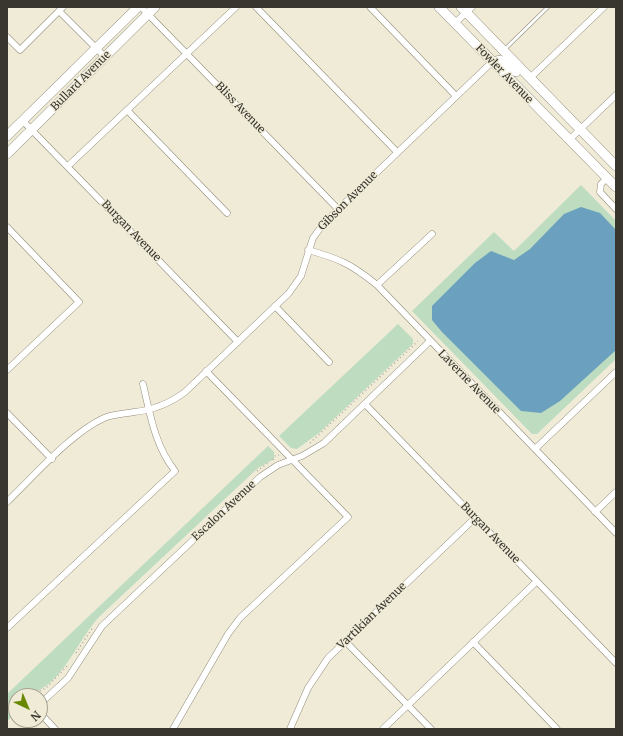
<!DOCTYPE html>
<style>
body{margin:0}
#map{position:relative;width:623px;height:736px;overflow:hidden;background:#f0ebd7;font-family:Merriweather,serif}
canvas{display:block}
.frame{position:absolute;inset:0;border:8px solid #38362e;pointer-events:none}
.north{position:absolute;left:8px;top:688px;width:40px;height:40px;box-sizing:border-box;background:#f0ebd7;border:1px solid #a6a393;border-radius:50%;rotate:136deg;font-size:11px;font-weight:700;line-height:16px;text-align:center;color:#38362e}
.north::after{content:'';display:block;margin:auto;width:14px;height:18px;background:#698802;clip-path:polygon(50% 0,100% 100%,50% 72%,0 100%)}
</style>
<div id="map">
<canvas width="623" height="736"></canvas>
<div class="frame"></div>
<div class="north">N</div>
</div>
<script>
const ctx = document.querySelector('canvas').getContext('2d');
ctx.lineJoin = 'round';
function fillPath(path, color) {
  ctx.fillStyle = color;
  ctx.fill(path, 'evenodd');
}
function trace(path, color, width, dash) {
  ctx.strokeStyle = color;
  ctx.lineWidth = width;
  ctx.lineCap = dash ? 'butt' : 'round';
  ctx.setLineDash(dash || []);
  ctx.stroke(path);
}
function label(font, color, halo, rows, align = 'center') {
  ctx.font = font + ' Merriweather,serif';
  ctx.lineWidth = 3;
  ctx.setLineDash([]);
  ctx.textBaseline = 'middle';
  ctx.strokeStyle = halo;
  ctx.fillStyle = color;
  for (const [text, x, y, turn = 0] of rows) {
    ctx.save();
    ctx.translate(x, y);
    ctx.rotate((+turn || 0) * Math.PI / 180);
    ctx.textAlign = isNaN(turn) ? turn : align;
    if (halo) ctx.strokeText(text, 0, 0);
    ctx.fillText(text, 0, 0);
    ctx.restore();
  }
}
const green = new Path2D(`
 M581,185L616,221V359L537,434H532L412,311L494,232L514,251Z
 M398,324L413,339V344L319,433L297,449L291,448L279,436Z
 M268,446L274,452V459L258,468L100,616C74,643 60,696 16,696V713L7,721V694Z`);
const water = new Path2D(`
 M581,207L600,213L616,230V350L560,401L541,413L521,411L442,332L432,320V306L475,263L491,251L514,260L530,249L564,214Z`);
const path = new Path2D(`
 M310,443L418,341
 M273,460L275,456L279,455
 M257,471L268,463
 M76,653L93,627
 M29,696L46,688L68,665
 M7,712L12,704L16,702`);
const lane = new Path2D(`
 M504,50L548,7`);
const street = new Path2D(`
 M141,7L338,209
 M256,7L397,152
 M370,7L456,96
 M59,11L105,57
 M455,23L472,7
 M7,37L20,50L63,7
 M530,78L604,7
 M127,110L227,213
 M23,121L238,342
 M569,140L616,95
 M68,166L236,7
 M607,178L601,184L600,192L616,209
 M7,227L79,302L7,370
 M308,250C340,259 351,264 377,285L616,533
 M377,285L432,234
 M275,306L329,362
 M365,404L616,663
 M7,413L52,459
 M535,449L616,372
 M7,502C34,476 71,433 104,418C114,414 124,414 134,412C154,410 169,404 185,392L289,293L301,276L313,238L324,223L492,62
 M595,512L616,492
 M7,628L175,471C155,446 150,414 143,384
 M345,641L431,729
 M473,642L557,729
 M40,704L68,678L102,626L260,477L278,465L302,456L324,443L429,342
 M40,713L55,729
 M173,729L228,634L240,618L348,517L206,371
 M290,729L308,688L328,658L475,518
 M383,729L536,582`);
const secondary = new Path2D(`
 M439,7L616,187
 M461,7L616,166
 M492,62L500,60L516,72
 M7,136L138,7
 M7,154L155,7`);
const streetNames = [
 ["Fowler Avenue",504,74,46],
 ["Bullard Avenue",81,81,-45],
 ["Bliss Avenue",240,108,46],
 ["Gibson Avenue",348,201,-45],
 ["Burgan Avenue",131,231,46],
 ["Laverne Avenue",469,382,46],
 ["Escalon Avenue",224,511,-43],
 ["Burgan Avenue",490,533,46],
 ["Vartikian Avenue",372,616,-44]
];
fillPath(green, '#bddcc0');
fillPath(water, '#6ba1bf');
trace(lane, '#908b79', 4);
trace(street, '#908b79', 7);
trace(secondary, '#908b79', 10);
trace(path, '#afab9c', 1.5, [1, 3]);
trace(lane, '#fff', 3);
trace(street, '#fff', 6);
trace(secondary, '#fff', 9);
label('11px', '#38362e', '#f0ebd7', streetNames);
</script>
